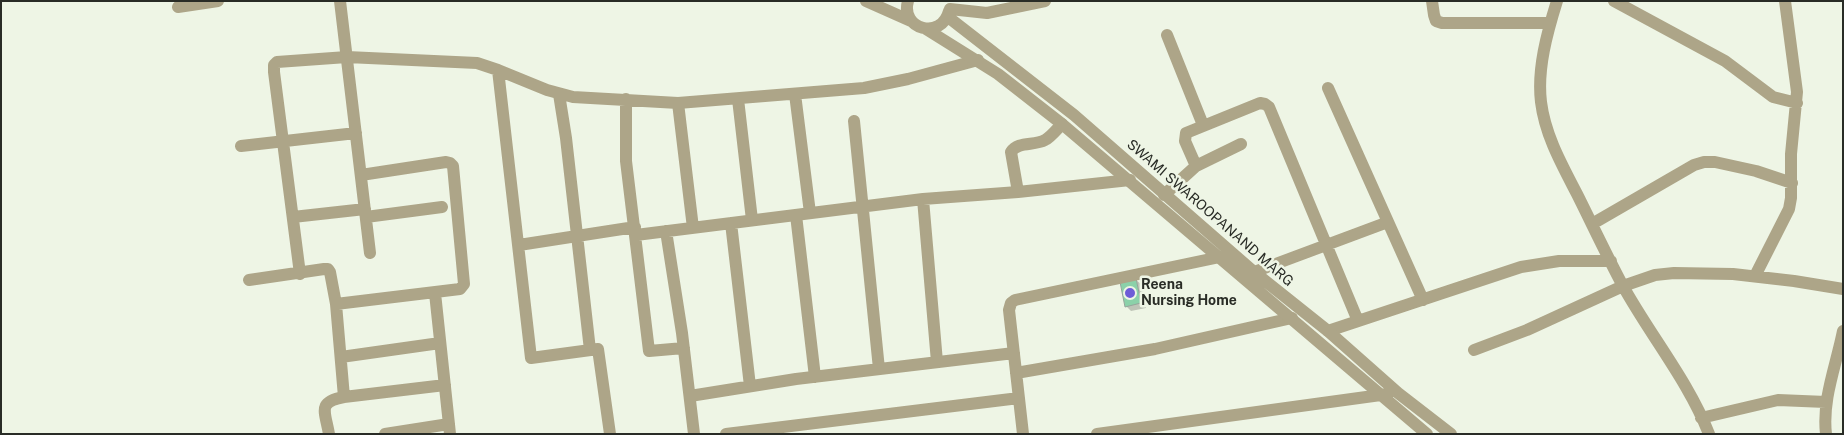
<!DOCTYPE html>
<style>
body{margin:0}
#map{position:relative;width:1844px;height:435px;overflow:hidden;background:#eef5e5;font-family:"Public Sans",sans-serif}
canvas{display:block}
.frame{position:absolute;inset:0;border:2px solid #292c26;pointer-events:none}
</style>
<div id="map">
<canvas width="1844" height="435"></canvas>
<div class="frame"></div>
</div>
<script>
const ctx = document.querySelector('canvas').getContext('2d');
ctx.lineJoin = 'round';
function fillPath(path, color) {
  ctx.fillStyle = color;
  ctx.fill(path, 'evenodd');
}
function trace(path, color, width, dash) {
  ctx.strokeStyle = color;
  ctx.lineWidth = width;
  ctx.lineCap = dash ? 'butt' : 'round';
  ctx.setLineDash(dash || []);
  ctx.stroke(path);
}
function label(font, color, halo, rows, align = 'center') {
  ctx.font = font + ' "Public Sans",sans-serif';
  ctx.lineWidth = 5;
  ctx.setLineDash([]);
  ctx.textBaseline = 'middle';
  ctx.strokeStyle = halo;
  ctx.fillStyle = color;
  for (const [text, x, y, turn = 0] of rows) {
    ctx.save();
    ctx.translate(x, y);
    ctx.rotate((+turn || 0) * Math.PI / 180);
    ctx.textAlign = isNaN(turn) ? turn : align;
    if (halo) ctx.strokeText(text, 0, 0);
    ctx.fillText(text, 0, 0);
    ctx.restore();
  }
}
const shadow = new Path2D(`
 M1136,280L1141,284L1146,308L1131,311L1126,306Z`);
const building = new Path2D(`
 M1136,278L1141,303L1125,307L1120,282Z`);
const minor = new Path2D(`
 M340,1L370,253
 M1432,1L1434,15L1436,21L1442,23H1550
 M1557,1C1547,33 1537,69 1541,102C1545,135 1562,165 1577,194C1592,224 1607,256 1623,286C1650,335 1689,382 1709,434
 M1614,1L1725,61L1773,97L1797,103
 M178,7L218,1
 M1167,35L1203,125
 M498,70L531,358L598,349L610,434
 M1328,88L1423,300
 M559,94L566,138L590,350
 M795,94L810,213
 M626,99V161L649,351L684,348
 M738,99L752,220
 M678,103L693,228
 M854,121L879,369
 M241,146L356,133
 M1196,166L1185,141L1186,133L1260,103L1265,104L1269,107L1358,321
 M1018,192L1011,152C1018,141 1034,146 1045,140C1051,137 1057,129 1062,124
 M1164,195L1196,166L1241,144
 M923,199L937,362
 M796,215L815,377
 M293,217L365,209
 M366,217L442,207
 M731,223L750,386
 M1592,224L1694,165L1704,162H1715L1756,171L1792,183
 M666,231L682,333L694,434
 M636,235L923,199L1018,192L1130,180
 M519,245L635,227
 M1254,272L1388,222
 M300,274L274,72V65L277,62L347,57L477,63L498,70L547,90L573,97L678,103L864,88L908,79L978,60
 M1755,276L1789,209L1791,198V154L1797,92L1785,1
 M249,280L324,269H328L330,272L336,304L344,397C317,402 325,411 329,434
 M435,293L450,434
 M336,304L460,289L464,284L453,166L450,163L446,162L361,175
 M1328,331L1521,267L1559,261H1611
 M1474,350L1527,330L1623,286L1655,275L1674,273L1733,274L1794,281L1843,289
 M341,357L440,343
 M1016,373L1155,349L1292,318
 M690,396L796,379L1014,353
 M344,397L445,385
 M1701,418L1778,400L1826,402
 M385,434L449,424
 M726,434L1019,398
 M1023,434L1009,310L1011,303L1015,300L1220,257
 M1826,434C1822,399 1836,366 1843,331`);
const tertiary = new Path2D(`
 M866,1L911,21
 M908,1C900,29 941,41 949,11
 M950,9L987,13L1045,1
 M948,17L1074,115L1254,272L1328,331L1398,393L1451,434
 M926,29L998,74L1062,124L1427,434
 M1097,434L1388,394`);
const markers = [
 [1130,293,6,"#6e5dd7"]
];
const streetNames = [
 ["SWAMI SWAROOPANAND MARG",1210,213,41]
];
const poiNames = [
 ["Reena",1141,285],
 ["Nursing Home",1141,301]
];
fillPath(shadow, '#0003');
fillPath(building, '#8bd1a9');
trace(building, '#95a49b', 1);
trace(minor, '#ada588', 12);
trace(tertiary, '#ada588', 12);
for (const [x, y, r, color] of markers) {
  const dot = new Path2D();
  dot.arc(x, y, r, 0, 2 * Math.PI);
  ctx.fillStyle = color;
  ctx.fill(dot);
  trace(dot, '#eef5e5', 2);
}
label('14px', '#292c26', '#eef5e5', streetNames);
label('bold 14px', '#292c26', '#eef5e5', poiNames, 'left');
</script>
